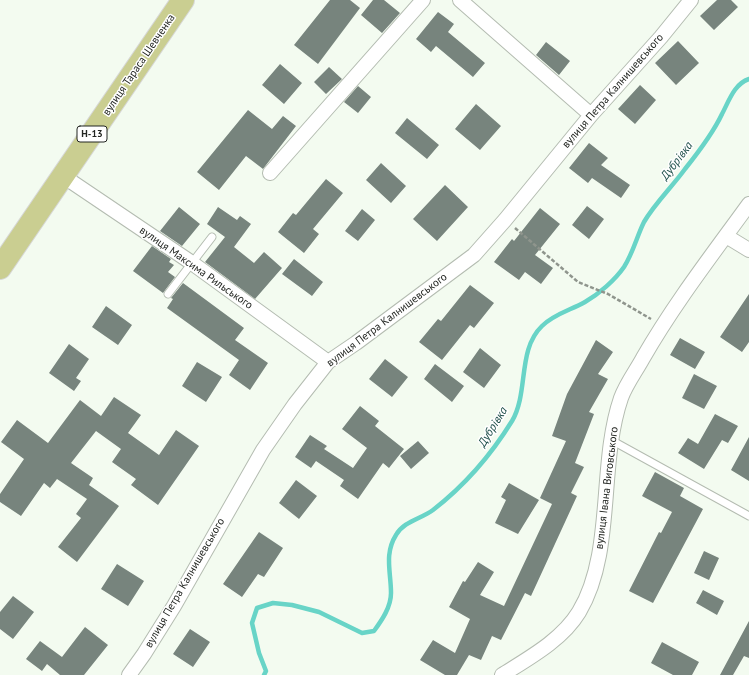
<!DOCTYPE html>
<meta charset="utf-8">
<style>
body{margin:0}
canvas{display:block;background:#f3fbf0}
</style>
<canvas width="749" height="675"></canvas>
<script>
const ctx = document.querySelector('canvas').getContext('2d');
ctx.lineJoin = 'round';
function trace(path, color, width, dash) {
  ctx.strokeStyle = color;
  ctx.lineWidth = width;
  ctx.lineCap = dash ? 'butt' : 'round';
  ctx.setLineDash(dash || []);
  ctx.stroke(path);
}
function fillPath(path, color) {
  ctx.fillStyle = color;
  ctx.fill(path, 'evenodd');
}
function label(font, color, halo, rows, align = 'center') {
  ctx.font = font + ' "PT Sans",sans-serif';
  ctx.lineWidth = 3;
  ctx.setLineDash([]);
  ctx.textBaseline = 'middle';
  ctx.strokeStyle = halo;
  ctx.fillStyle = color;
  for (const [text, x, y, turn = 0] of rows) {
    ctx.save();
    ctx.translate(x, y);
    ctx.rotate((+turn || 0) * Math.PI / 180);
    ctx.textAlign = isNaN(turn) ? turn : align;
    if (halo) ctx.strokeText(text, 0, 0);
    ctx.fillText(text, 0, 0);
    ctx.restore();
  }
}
const stream = new Path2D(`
 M264,675L266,671L259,653L252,623L257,608L273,603L292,605L319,612L362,633L374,631C382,620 391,607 391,593C391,572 384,554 396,535C404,521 421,519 433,510C464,486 491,455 512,421C529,392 517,350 542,326C554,314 571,310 585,302C599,294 615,280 624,267C633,253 637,236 644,222C655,203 672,187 685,169C697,154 714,131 722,114C729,101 734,84 749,79`);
const building = new Path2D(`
 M330,0H350L360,8L318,64L294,45Z
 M373,0H384L400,13L382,33L361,15Z
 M717,0H731L738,7L714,30L700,16Z
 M438,12L454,24L448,32L485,63L473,77L436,46L431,52L416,39Z
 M678,41L699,63L676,85L655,63Z
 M546,42L570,61L559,75L536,55Z
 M280,64L302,83L284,104L262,85Z
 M329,67L342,79L326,94L314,82Z
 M640,85L656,100L635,124L618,109Z
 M358,86L371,97L358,113L344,102Z
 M476,104L501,126L480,150L455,129Z
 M248,110L272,129L283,116L296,126L263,169L246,156L219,190L197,172Z
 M407,118L439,145L427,159L395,133Z
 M589,143L608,158L601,165L630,185L621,198L592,178L588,183L569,168Z
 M381,163L406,186L391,203L366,180Z
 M326,179L343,193L313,229L319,234L304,253L278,232L293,213L296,215Z
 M445,185L468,207L437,241L413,219Z
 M587,206L604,219L589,239L572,225Z
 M179,207L200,224L182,246L160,231Z
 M218,207L237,220L240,216L251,224L234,247L254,263L264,252L282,268L255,299L205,262L225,237L207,224Z
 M540,208L560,224L535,255L553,268L541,284L525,272L519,280L494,262L512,239L514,241Z
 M362,209L375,220L358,241L345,231Z
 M152,246L171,259L169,262L174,265L168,272L175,277L163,293L133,271Z
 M294,259L323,282L312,296L282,274Z
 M183,283L244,328L235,340L268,363L250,390L229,375L239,360L167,308L173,299L171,298Z
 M470,285L494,303L474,328L470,325L442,360L419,342L438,319L441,321Z
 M749,294V342L742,352L720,337Z
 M106,306L132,325L118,345L92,327Z
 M680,338L705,352L695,369L670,355Z
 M596,340L613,352L598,374L608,379L589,412L594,414L575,463L584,467L571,493L577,496L543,570L531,596L525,593L501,640L492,636L481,660L469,655L457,675H445L420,660L433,640L455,653L470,619L449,607L463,581L465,582L478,562L494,572L480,595L504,606L552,504L540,498L566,441L552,436L567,394Z
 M69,344L89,359L76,378L81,381L74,391L49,373Z
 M480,348L501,365L484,388L463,372Z
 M385,359L408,377L392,397L369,379Z
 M197,362L222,377L206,402L182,386Z
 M435,364L464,386L452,402L424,379Z
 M694,374L717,386L704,409L682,398Z
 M114,397L141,415L128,433L159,455L176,430L199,446L158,505L131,485L136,479L112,462L121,449L96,431L71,463L93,478L89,485L119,506L77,562L58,547L81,518L76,514L87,499L57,479L50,488L44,483L21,516L0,502V494L24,459L1,442L17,420L48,443L80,400L101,416Z
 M360,406L379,421L375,426L404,449L389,468L383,463L358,499L340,486L344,480L316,461L311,468L295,457L310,435L327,446L324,449L353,468L367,448L342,429Z
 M715,414L738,426L728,443L722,440L704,469L678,453L688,438L698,444Z
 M749,437V481L731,470Z
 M418,441L429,453L411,469L400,456Z
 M655,472L684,488L680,496L703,509L653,603L629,591L659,532L661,533L672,512L642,496Z
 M296,480L317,496L299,519L279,503Z
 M509,483L539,500L518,534L495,523L506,500L501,497Z
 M259,532L283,548L264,577L258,574L242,597L223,584Z
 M704,551L719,558L709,580L694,573Z
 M117,564L144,581L128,606L101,589Z
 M703,590L724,601L717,615L696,603Z
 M13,596L34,612L13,639L0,629V612Z
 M749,621V658L744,656L733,675H720Z
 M85,627L108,645L84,675H60L47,664L42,671L26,659L40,641L62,657Z
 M190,629L210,642L193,667L173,654Z
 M662,642L699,662L692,675H673L651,663Z`);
const path = new Path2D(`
 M515,228L578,282L608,294L651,319`);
const service = new Path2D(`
 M168,294L212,237
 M611,440L749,516`);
const minor = new Path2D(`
 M460,0L591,115
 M270,173L423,0
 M63,176L192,263L328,362
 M726,236L749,250
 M129,675L144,654L174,606L263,450L295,404L328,362L356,343L474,255L505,220L591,115L661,37L691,0
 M502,675C529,658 562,640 579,612C615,552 598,465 621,398C626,384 636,371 643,358C674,304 712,255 749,204`);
const primary = new Path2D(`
 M0,268L183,0`);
const shields = [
 [92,134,30]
];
const shieldNames = [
 ["Н-13",92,134]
];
const streetNames = [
 ["вулиця Тараса Шевченка",139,65,-56],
 ["вулиця Петра Калнишевського",613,91,-49],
 ["вулиця Максима Рильського",196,268,35],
 ["вулиця Петра Калнишевського",387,320,-37],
 ["вулиця Івана Виговського",607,488,-83],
 ["вулиця Петра Калнишевського",185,583,-60]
];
const waterNames = [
 ["Дубрівка",677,161,-53],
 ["Дубрівка",493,427,-58]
];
trace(stream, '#68d4c7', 4.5);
fillPath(building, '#77847d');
trace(service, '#b4bcb1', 9);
trace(minor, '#b4bcb1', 16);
trace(primary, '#d7d8d7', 24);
trace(path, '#8f958d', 2.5, [4, 2]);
trace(service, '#fff', 7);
trace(minor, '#fff', 14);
trace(primary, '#cace91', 22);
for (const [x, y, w] of shields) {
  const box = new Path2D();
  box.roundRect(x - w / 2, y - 8, w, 16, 3);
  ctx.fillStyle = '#fff';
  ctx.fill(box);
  trace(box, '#232622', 1);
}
label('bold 10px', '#232622', null, shieldNames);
label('11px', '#232622', '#fff', streetNames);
label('italic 12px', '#21514c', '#fff', waterNames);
</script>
